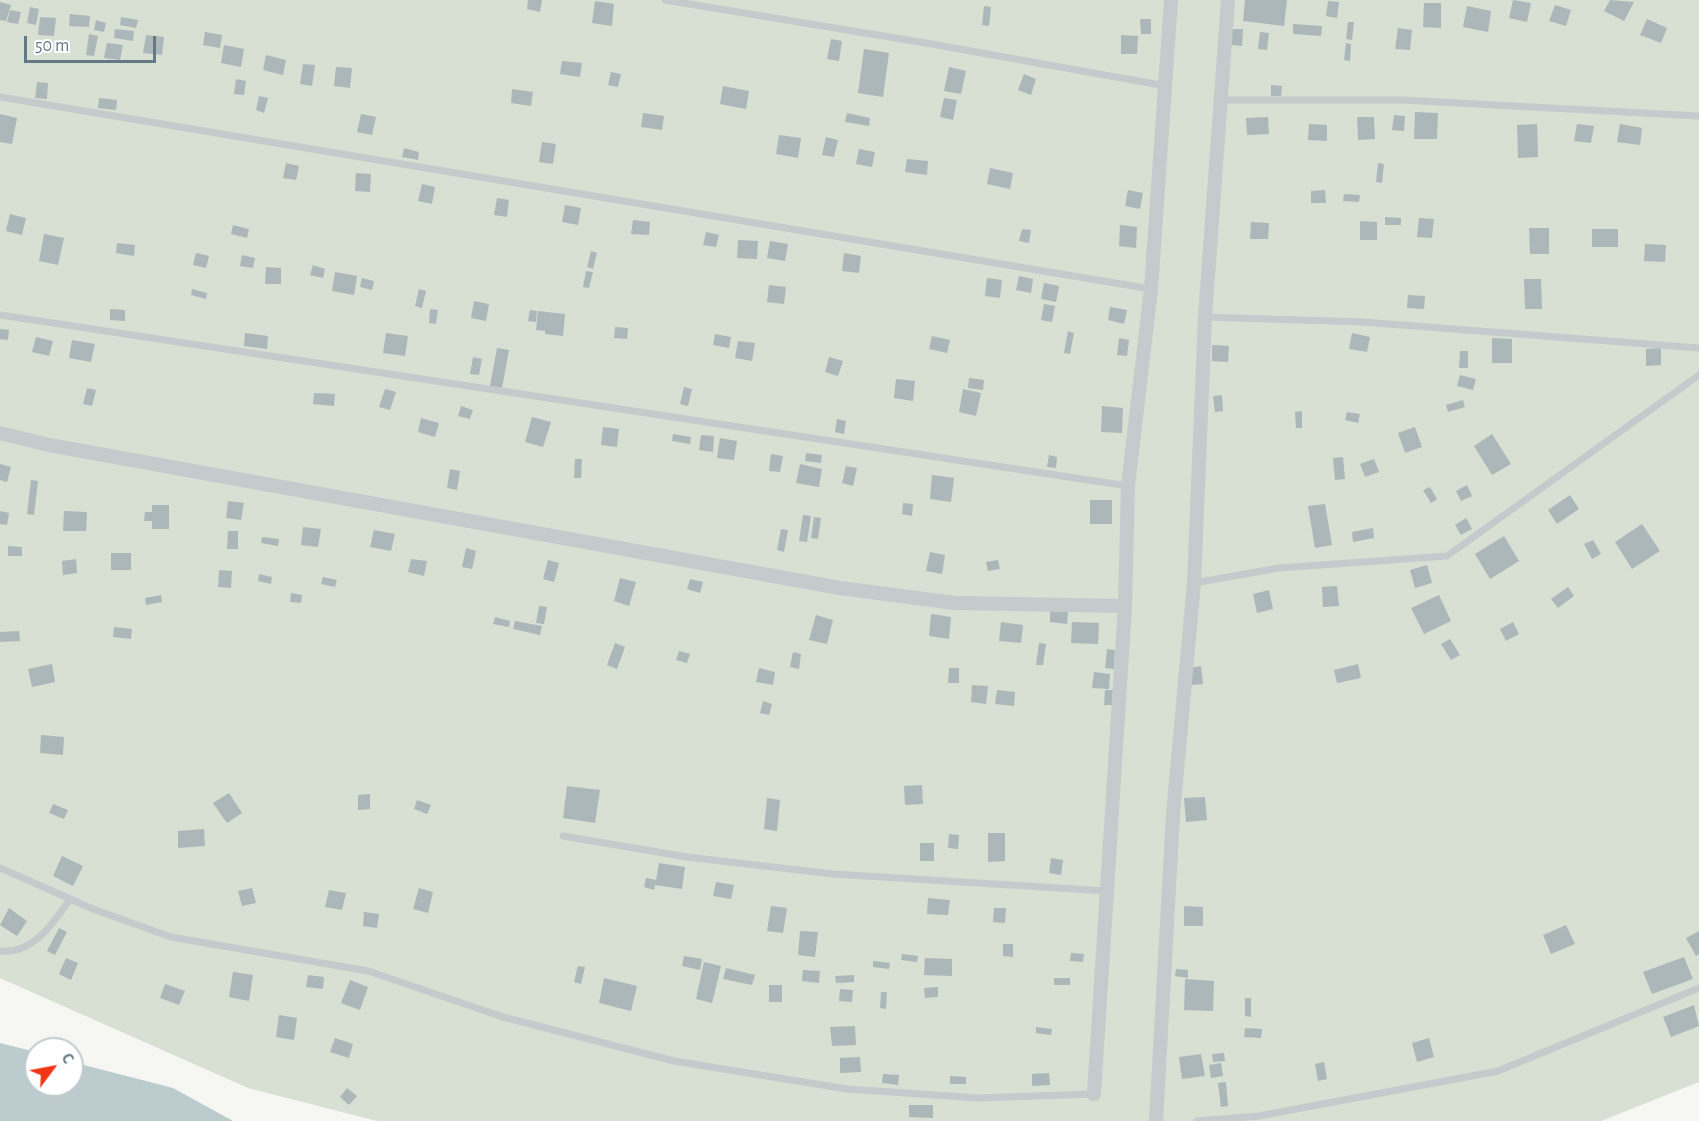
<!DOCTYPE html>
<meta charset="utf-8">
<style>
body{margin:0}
#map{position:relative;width:1699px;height:1121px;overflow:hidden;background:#f6f6f2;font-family:"Alegreya Sans",sans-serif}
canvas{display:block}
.north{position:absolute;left:24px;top:1037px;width:60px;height:60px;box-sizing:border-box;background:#fff;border:2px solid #c1cacf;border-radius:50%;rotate:58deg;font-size:16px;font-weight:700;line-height:24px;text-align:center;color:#637a86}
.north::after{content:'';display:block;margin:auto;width:21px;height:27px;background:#f13618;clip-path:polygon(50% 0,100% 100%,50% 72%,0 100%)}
.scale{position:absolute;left:24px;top:36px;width:132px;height:27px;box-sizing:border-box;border:3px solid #637a86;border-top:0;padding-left:8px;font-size:18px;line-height:21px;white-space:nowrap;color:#637a86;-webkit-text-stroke:4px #fff;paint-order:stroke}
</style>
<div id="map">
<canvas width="1699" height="1121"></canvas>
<div class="north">С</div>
<div class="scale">50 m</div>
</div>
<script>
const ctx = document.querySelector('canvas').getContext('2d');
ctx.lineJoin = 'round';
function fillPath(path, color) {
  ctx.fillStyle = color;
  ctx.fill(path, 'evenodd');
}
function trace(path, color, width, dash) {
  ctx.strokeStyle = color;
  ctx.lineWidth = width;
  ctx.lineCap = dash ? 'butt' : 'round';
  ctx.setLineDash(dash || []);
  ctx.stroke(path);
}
const green = new Path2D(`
 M0,0H1699V1082L1601,1121H377L248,1088L0,978Z`);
const water = new Path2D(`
 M0,1043L36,1052V1085H72V1062L173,1088L233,1121H0Z`);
const building = new Path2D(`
 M528,0H542L540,12L527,9Z
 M1245,0H1287L1284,26L1243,21Z
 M1513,0L1531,3L1527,22L1509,18Z
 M1610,0L1634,2L1624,21L1604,11Z
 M595,1L614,4L612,26L592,23Z
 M1328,1L1339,2L1337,18L1326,16Z
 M0,2L11,5L6,21L0,20Z
 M1424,3H1441V28L1423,27Z
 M1555,5L1571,10L1566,26L1549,21Z
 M984,6L991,7L989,26L982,25Z
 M1467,6L1491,11L1488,32L1463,27Z
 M30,7L39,9L36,25L27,23Z
 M10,10L21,12L18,24L7,22Z
 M70,14L90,16L89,27L69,26Z
 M40,17L56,18L54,36L38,35Z
 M121,17L138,20L136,28L120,25Z
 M1140,19H1151V34H1141Z
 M1647,19L1667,28L1661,43L1640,35Z
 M96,20L106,23L104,32L94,30Z
 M1348,22H1354L1352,40L1346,39Z
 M1293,24L1322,26L1321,36L1293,34Z
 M1398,28L1412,30L1410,50L1395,49Z
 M115,29L134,31L133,41L114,38Z
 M1232,29H1243L1242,46L1231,45Z
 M205,32L222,35L220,48L203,45Z
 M1260,32L1269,33L1267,50L1258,49Z
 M89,34L98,36L94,56L86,55Z
 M146,35L164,37L162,55L143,53Z
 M1121,35L1138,36L1137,54H1121Z
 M831,39L842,41L839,61L827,59Z
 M107,43L123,45L120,60L104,58Z
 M1346,43L1351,44L1350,61L1344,60Z
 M224,45L244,49L241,67L221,63Z
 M864,49L889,53L883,97L858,93Z
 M266,55L286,60L283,75L263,70Z
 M562,61L582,63L580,77L560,74Z
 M303,64L315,65L312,86L300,84Z
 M336,67L352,68L350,88L334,86Z
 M949,67L966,71L961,94L944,91Z
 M611,72L621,74L618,87L608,85Z
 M1024,74L1036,79L1031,95L1018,90Z
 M236,79L246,81L244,95L234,94Z
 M37,82L48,83L47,99L35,98Z
 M1271,85L1282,86L1281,96H1271Z
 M723,86L749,91L746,109L720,104Z
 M512,89L533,92L531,106L511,103Z
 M259,96L268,98L264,113L256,110Z
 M99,98L117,100L116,110L98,108Z
 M944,98L957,100L953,120L940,117Z
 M1415,112L1438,113L1437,139H1414Z
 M643,113L664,116L662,130L641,127Z
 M847,113L870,118L869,126L845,122Z
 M0,114L17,118L12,144L0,142Z
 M361,114L376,117L372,135L357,132Z
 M1394,115L1405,116L1404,131L1392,130Z
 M1268,117L1269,134L1247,135L1246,118Z
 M1357,117H1374L1375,139L1358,140Z
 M1309,124L1327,125V141L1308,140Z
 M1537,124L1538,157L1518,158L1517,125Z
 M1577,124L1594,126L1591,143L1574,141Z
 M1620,124L1642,128L1640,145L1617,142Z
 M779,135L801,138L798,158L776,154Z
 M826,137L838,140L834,157L822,155Z
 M542,142L556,144L553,164L539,162Z
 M404,148L419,152L418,160L402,157Z
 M859,149L875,152L872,167L856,164Z
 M907,159L928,161L927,175L905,172Z
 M286,163L299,166L296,180L283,178Z
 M1378,163L1384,164L1382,183L1376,182Z
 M990,168L1013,173L1010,189L987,184Z
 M356,173L371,174L370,192L355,191Z
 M422,184L435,187L432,204L418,201Z
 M1128,190L1143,193L1140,209L1125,206Z
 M1325,190L1326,203H1311V191Z
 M1344,194L1360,195L1359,202L1343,201Z
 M497,198L509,200L507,217L494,215Z
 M565,205L581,208L578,225L562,222Z
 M10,214L26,218L22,235L6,231Z
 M1385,217L1401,218V225H1385Z
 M1419,218L1434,219L1432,238L1417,237Z
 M633,220L650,222L649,235L631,234Z
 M1360,221L1377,222V240H1360Z
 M1251,222L1269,223L1268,239H1250Z
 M233,225L249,229L247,238L231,234Z
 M1120,225L1137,227L1136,248L1119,246Z
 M1529,228H1549V254H1530Z
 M1022,229L1031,230L1029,243L1019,241Z
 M1592,229H1618V247H1592Z
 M706,232L719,235L716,247L703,245Z
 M44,234L64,238L58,265L39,261Z
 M738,240L758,241L757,259L737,258Z
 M770,241L788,244L785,261L767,258Z
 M117,243L135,245L134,256L116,253Z
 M1645,244L1666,245L1665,262L1644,261Z
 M591,251L597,253L593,269L587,267Z
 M196,253L209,256L206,268L193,265Z
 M844,253L861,256L859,273L842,271Z
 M242,255L255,258L253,268L240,266Z
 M313,265L325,269L323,278L310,275Z
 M266,267L281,268V284H265Z
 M586,271L593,272L589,288L583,287Z
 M335,272L357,276L354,295L332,291Z
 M1019,276L1033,279L1031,293L1016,290Z
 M362,278L374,281L372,290L360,287Z
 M987,278L1002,280L1000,298L985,296Z
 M1524,279H1541L1542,309H1525Z
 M1044,283L1059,286L1056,302L1041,299Z
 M769,285L786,287L784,304L767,302Z
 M192,289L207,293L206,299L191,295Z
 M419,289L426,291L422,308L415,306Z
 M1408,295L1425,296L1424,309L1407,308Z
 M474,301L489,304L486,321L471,318Z
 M1044,304L1055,306L1052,322L1041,320Z
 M1110,307L1127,310L1124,324L1108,320Z
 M110,309L125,310V321L110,320Z
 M430,309L438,310L436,324L429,323Z
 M530,310L537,311L536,322L528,321Z
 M538,311L565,314L563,336L545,334V331L536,330Z
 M615,327L628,328L627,339L614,338Z
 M0,329L9,330L8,340L0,339Z
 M1068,331L1074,333L1070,354L1064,353Z
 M245,333L268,336L267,349L244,346Z
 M386,333L408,336L405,356L383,353Z
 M1352,333L1370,337L1367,352L1349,349Z
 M715,334L731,337L729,348L713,345Z
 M932,336L950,340L947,353L929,349Z
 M36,337L53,341L49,356L32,352Z
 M1119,338L1129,340L1127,356L1117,355Z
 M1492,338L1512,339V363H1492Z
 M72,340L95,344L91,362L69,358Z
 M738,341L755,343L752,361L735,358Z
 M1212,345L1229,346L1228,362L1212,361Z
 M497,348L509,350L502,388L490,386Z
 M1661,348V365L1646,366V349Z
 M1460,351H1468V368H1459Z
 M473,357L482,359L479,375L470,374Z
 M829,357L843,361L838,376L825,372Z
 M1460,375L1476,379L1473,390L1457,386Z
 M969,378L984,380L983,390L968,388Z
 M896,379L915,381L913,401L894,398Z
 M684,387L692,389L688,406L680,404Z
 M87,388L96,390L92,406L83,404Z
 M385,389L396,392L390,410L379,407Z
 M963,389L981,393L976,416L959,412Z
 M314,393L335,394L334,406L313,404Z
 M1222,395L1223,411L1215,412L1213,396Z
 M1463,400L1465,407L1448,412L1446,405Z
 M461,406L473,410L470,419L458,416Z
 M1102,406L1123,408L1122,433L1101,432Z
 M1302,411V428H1296L1295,412Z
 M1347,412L1360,414L1358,423L1345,420Z
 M532,417L551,422L543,447L525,442Z
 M421,418L439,423L435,437L418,432Z
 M837,419L846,421L844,434L835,432Z
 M603,427L619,429L617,447L601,445Z
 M1415,427L1422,447L1405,453L1398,433Z
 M673,434L691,437L690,444L672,441Z
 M1492,434L1511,464L1492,475L1474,446Z
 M701,435L714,436L713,452L699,450Z
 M720,438L737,441L734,460L717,458Z
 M806,453L822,455L821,463L805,461Z
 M771,454L783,456L780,472L769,471Z
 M1049,455L1057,457L1056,468L1047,467Z
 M1343,457L1345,479L1335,480L1333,458Z
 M575,459H582L581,478H574Z
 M1374,459L1379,472L1365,477L1360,464Z
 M0,464L11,467L7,482L0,480Z
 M800,464L822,469L819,487L796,483Z
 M846,466L857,468L853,486L842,483Z
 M450,469L460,471L457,490L447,488Z
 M932,475L954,478L951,502L930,499Z
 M31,480L38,481L34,515L27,514Z
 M1467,485L1472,496L1461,501L1456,491Z
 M1430,487L1437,499L1431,503L1423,490Z
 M1570,495L1579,509L1557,524L1548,510Z
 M1090,500H1112V524H1090Z
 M228,501L244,503L241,520L226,518Z
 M903,503L913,504L912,516L902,514Z
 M1325,504L1332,545L1315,548L1308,506Z
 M152,505H169V529H152V521H144L145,512H152Z
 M0,511L9,513L7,525L0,524Z
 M64,511L87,512L86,531H63Z
 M803,515L811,516L807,542L799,541Z
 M814,517L821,518L818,539L811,538Z
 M1466,518L1472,529L1461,535L1455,525Z
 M1642,524L1660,551L1632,569L1615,542Z
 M303,527L321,529L318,547L301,545Z
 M1373,528L1374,538L1353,542L1352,532Z
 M781,529L788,530L784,552L777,550Z
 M374,530L395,534L391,551L370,547Z
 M228,531H238V549H227Z
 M1504,536L1519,561L1490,579L1475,554Z
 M262,537L279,539L278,546L261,543Z
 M1593,540L1601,554L1592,559L1584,544Z
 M8,546L22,547V556H8Z
 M466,548L476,551L472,569L462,567Z
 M930,552L945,555L942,574L926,571Z
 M111,553H131V570H111Z
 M76,559L77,573L63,575L62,561Z
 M411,559L427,561L424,576L408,572Z
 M548,560L559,563L554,582L543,579Z
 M998,560L1000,569L988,571L986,562Z
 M1427,565L1432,583L1415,588L1410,570Z
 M219,570L232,571L231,588L218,587Z
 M259,574L272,577L271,584L258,581Z
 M323,577L337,580L335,587L321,584Z
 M620,578L636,582L629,606L614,601Z
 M690,579L703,582L700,593L687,589Z
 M1337,586L1339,606L1323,607L1322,587Z
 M1568,587L1574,596L1558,608L1551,599Z
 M1269,590L1273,609L1257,613L1253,594Z
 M291,593L302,595L301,603L290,602Z
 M161,595L162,602L146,605L145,598Z
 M1439,595L1451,621L1424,634L1411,608Z
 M539,606L547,607L544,624L536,623Z
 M1050,611L1068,612L1067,624L1050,622Z
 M931,614L951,617L949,639L929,636Z
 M816,615L833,620L827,644L809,640Z
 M495,617L510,621L509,627L493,624Z
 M515,621L542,626L540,635L513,629Z
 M1001,622L1023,625L1021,643L999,641Z
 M1072,622L1099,623L1098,644L1071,643Z
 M1513,622L1519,634L1506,641L1500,629Z
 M114,627L132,629L131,639L113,637Z
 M19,631L20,641L0,642V632Z
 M1450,639L1460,655L1451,660L1441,644Z
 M615,643L625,647L617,669L607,665Z
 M1039,643L1046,644L1043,665H1036Z
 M1107,649L1115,650L1114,669L1105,668Z
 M679,651L690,654L687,663L676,660Z
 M793,652L801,654L799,669L790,667Z
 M52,664L55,682L32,687L28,669Z
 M1358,664L1361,678L1337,683L1334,670Z
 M1201,666L1203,684L1192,685L1190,668Z
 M759,668L775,672L773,685L756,682Z
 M949,668H959V683H948Z
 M1094,672L1110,674L1109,689L1092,688Z
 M972,685L988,686L986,704L971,702Z
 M997,690L1015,692L1014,706L995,704Z
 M1105,690H1113L1112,705H1104Z
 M763,701L772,704L769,715L760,713Z
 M41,735L64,737L63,755L40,753Z
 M922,785L923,804L905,805L904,786Z
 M567,786L600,790L595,823L563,818Z
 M229,793L242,813L227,823L213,803Z
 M370,794V809L358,810V795Z
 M1205,797L1207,820L1186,822L1184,798Z
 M767,798L780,800L777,831L764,829Z
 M417,800L431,805L427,814L414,809Z
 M53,804L68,810L64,819L49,813Z
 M204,829L205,846L178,848V831Z
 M988,833H1005V861L988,862Z
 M949,834L959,835L958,849L948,848Z
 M920,843H934V861H920Z
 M62,856L83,866L73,886L53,876Z
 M1051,858L1063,860L1061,875L1049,873Z
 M659,863L685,867L682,889L655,885L654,890L644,887L646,878L656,880Z
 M716,882L734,885L731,899L713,896Z
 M252,888L256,903L242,906L238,891Z
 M419,888L433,892L428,913L413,909Z
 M329,890L346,893L342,910L325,907Z
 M928,898L950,900L948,915L927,914Z
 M771,906L787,908L783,933L767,931Z
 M1184,906L1203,907V926H1184Z
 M9,908L27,921L17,936L0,925Z
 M994,908H1006L1005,923L993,922Z
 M364,912L379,914L377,928L363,926Z
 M1566,925L1575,944L1551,954L1543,935Z
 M59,928L67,932L55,955L47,951Z
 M800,931L818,932L815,957L798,955Z
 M1699,931V954L1696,956L1686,938Z
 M1003,944H1013V957L1003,956Z
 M1071,953L1084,954L1083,962L1070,961Z
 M902,954L918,956L917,962L901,960Z
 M684,956L702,959L700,970L682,966Z
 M1684,957L1693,979L1652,994L1643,972Z
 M66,958L78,963L71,980L59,974Z
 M925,958L952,959V976L924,975Z
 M873,961L890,963L889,969L873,967Z
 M704,962L721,966L712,1003L696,999Z
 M578,966L585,967L581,984L574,982Z
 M726,968L755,975L752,985L723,979Z
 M1176,969L1188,970V978L1175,976Z
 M803,970L820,971L819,983L802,981Z
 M233,972L253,975L249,1001L229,997Z
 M308,975L324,977L323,989L306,987Z
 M854,975V982L836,983L835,976Z
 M604,978L637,986L631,1011L599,1003Z
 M1054,978H1070V985H1054Z
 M1185,979L1214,981L1213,1011L1184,1010Z
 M350,980L368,987L360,1010L341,1003Z
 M165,984L185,991L179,1005L160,998Z
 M769,985H782V1002H769Z
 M938,987V997L925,998L924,988Z
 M840,989L853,990L852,1002L839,1001Z
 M881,992H887L886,1009L880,1008Z
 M1245,998H1251V1017L1245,1016Z
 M1694,1005L1699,1026L1671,1037L1663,1017Z
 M279,1015L297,1018L294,1040L276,1037Z
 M855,1026L856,1045L832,1046L830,1027Z
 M1036,1027L1052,1029L1051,1035L1036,1033Z
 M1245,1028L1262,1029L1261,1038L1244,1037Z
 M335,1038L353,1044L349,1058L330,1052Z
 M1429,1038L1434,1057L1417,1062L1412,1043Z
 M1224,1053L1225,1061L1213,1062L1212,1054Z
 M1201,1054L1205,1076L1182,1079L1179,1057Z
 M860,1057L861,1072L840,1073V1058Z
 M1324,1062L1327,1079L1318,1081L1315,1064Z
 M1221,1063L1223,1076L1211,1078L1209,1065Z
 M1049,1073L1050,1085L1032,1086V1074Z
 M883,1074L899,1075L898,1085L882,1083Z
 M950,1076L966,1077V1084H950Z
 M1226,1082L1228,1106L1221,1107L1218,1083Z
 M347,1088L357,1096L349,1105L340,1097Z
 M909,1105H933V1118L909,1117Z`);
const lane = new Path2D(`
 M665,0L926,43L1166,86
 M0,97L1151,289
 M1222,100H1402L1699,116
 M0,315L1128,486
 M1205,317L1363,322L1699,348
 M1194,583L1279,568L1447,556L1699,375
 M563,836L687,857L833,874L1107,891
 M0,868L93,909L171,937L368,971L503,1017L674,1061L847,1089L978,1098L1094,1094
 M0,951C33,955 54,922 70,899
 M1197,1121L1259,1116L1498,1071L1699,988`);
const street = new Path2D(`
 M0,433L49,445L840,588L955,603L1125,606
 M1094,1094L1125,606L1128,486L1151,289L1171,0
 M1156,1121L1173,815L1194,583L1205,317L1228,0`);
fillPath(green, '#d8dfd3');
fillPath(water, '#bccbce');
fillPath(building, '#acb7ba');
trace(lane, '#c5cacc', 7);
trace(street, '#c5cacc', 14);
</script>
